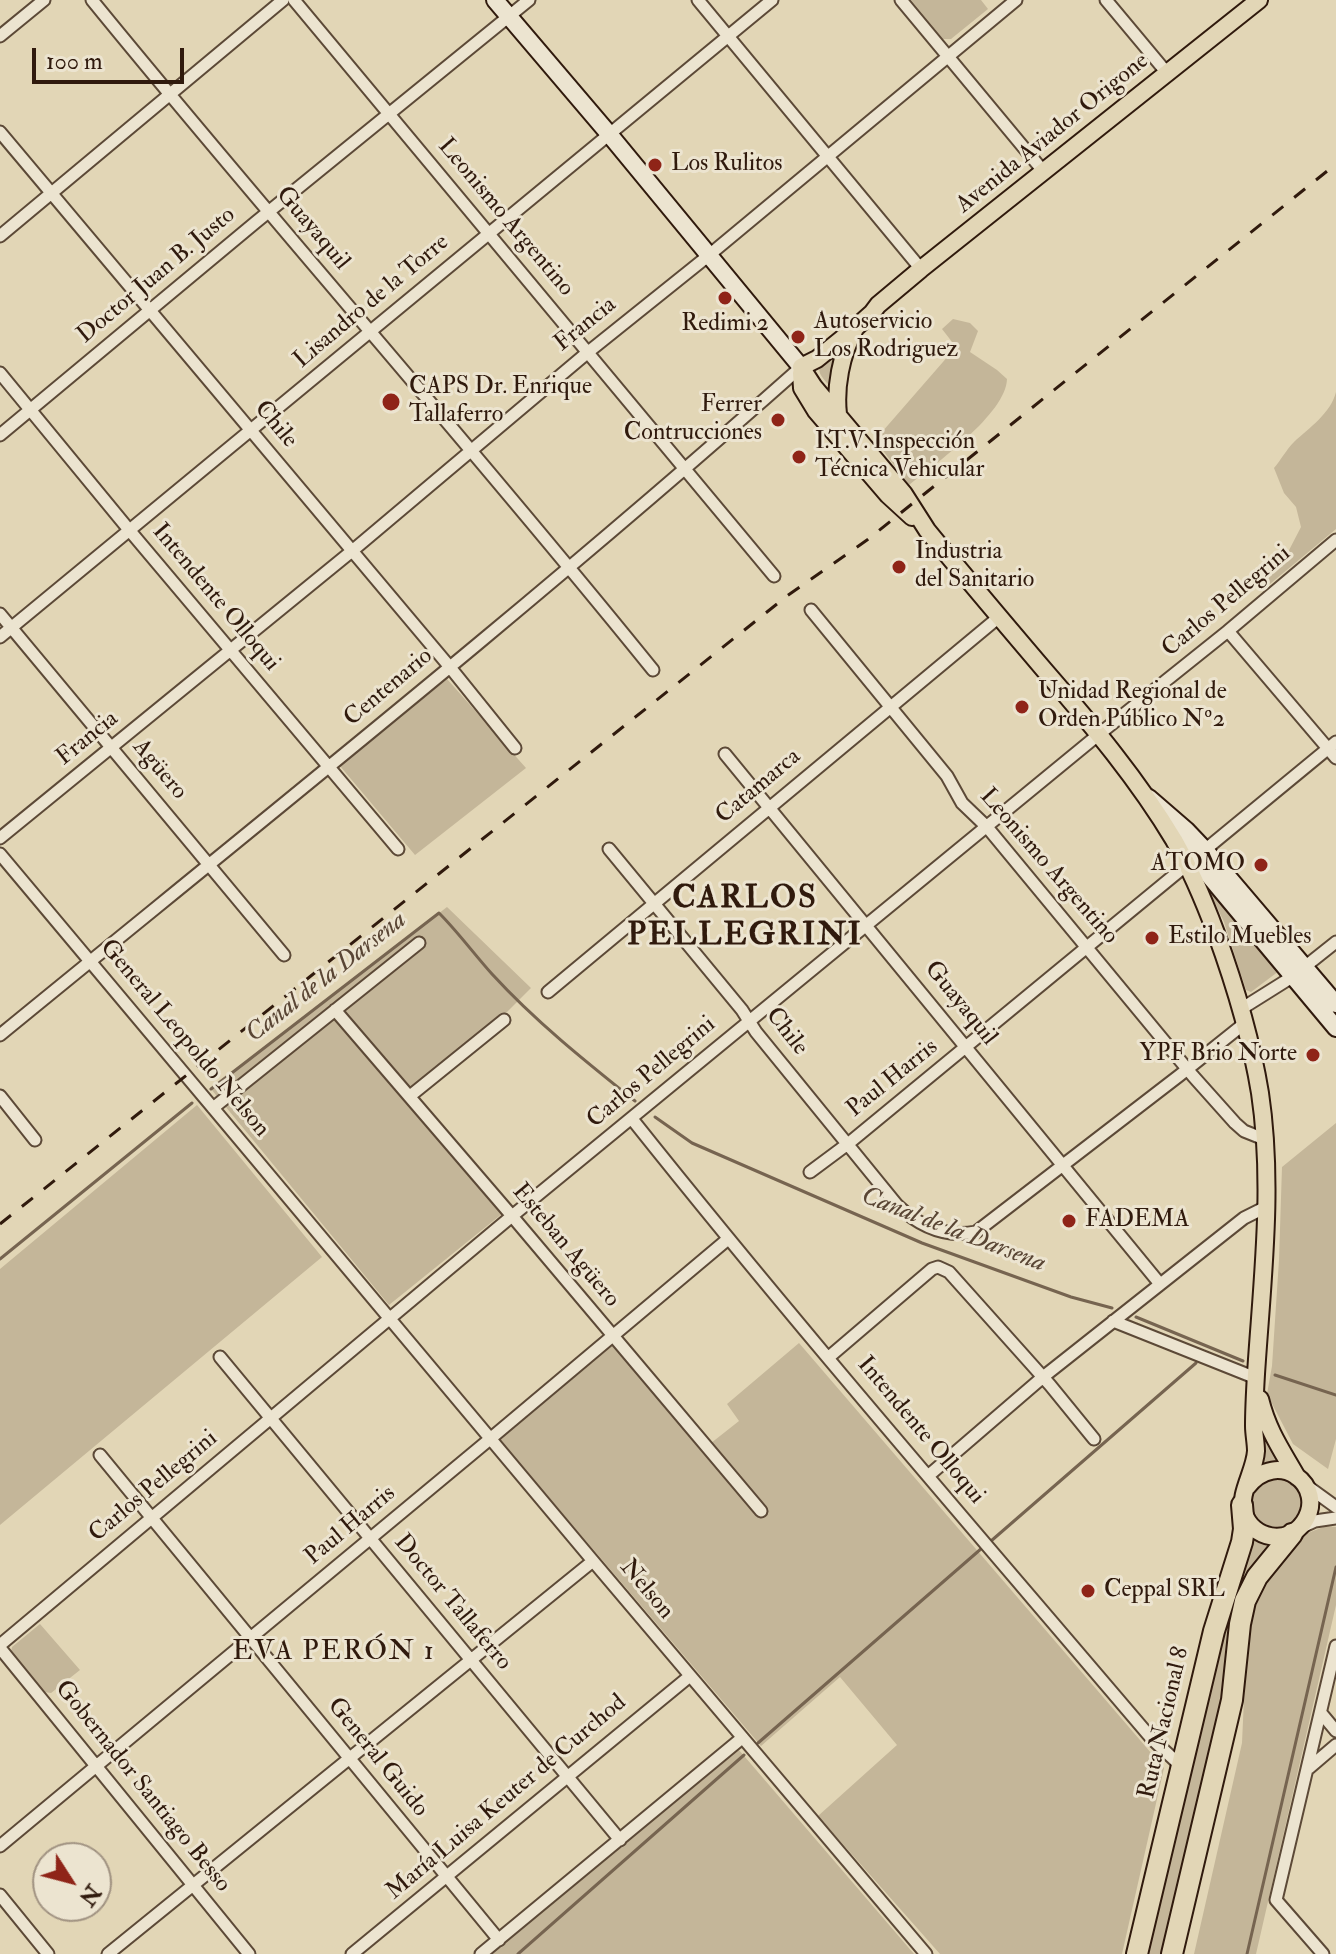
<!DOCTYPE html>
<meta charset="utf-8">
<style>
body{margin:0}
#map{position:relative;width:1336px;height:1954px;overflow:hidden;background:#e2d6b6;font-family:"IM FELL Double Pica",serif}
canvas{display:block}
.north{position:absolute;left:32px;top:1842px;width:80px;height:80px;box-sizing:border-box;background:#ece4d0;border:2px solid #a19382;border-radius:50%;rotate:126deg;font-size:22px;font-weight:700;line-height:32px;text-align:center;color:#301a0d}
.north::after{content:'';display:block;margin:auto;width:28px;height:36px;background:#8f2418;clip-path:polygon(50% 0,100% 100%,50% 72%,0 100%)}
.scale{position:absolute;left:32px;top:48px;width:152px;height:36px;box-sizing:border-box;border:4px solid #301a0d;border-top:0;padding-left:10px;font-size:24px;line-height:28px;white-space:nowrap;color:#301a0d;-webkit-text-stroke:6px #ece4d0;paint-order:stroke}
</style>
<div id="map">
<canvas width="1336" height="1954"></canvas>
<div class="north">N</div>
<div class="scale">100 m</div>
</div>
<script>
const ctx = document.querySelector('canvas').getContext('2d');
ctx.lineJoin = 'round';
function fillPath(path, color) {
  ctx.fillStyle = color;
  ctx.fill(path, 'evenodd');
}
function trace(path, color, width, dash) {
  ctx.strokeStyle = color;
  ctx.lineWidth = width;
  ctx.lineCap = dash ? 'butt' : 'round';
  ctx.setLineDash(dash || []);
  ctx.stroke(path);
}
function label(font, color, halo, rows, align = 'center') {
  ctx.font = font + ' "IM FELL Double Pica",serif';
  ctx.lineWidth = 6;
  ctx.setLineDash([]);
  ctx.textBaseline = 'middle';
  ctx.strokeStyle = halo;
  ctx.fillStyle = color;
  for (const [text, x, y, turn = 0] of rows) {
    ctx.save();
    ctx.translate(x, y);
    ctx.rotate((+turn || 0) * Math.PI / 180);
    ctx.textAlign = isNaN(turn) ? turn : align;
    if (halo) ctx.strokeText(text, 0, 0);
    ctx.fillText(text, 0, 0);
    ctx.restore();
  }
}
const green = new Path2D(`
 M911,0H981L988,9L951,39H943Z
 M953,319L970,323L978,331L970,352L997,370L1007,379C1006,414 935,464 909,485L875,440L956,347L942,329Z
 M834,354L829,384H828C813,368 819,366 834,354Z
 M1336,392V529L1264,589L1257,590L1258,579L1286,556L1301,527L1296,507L1284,493L1274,468C1281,460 1286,450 1294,442C1309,428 1331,413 1336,392Z
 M447,679L526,768L415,855L340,766Z
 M1207,886L1279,971L1251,992L1246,990L1224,922Z
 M447,907L531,988L503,1016L402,1096L503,1213L389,1305L211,1089Z
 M197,1105L322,1257L0,1525V1269Z
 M1336,1123V1439L1328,1469L1293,1444L1267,1394L1272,1366L1279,1260L1282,1167Z
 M617,1342L706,1447L739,1421L727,1404L799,1343L1164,1768L1122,1954H940L818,1816L897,1745L840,1677L761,1746L499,1439Z
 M1258,1412L1282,1462L1258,1466Z
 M1269,1476L1288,1477L1305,1498L1297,1524C1291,1526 1284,1531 1278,1531C1259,1531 1241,1506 1254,1488C1257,1484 1264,1480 1269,1476Z
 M1326,1526L1336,1527V1605L1256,1954H1194L1242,1743L1247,1632L1252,1609L1267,1580L1300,1536Z
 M1250,1537L1260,1542L1275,1546L1228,1674L1168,1954H1146L1223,1619Z
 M40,1624L80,1670L51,1693L44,1692L11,1652L12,1647Z
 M739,1750L914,1954H488Z`);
const stream = new Path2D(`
 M211,1089L439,913C458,932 474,954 492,974C535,1021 585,1061 635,1101
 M655,1117L692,1143L922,1243L1071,1297L1112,1308
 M0,1259L192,1103
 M1136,1317L1243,1361
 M1275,1375L1336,1395
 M991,1541L1196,1363
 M758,1743L982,1548
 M518,1954L744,1755
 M1247,1954L1336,1567`);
const street = new Path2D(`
 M92,0C276,226 470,443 653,670
 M294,0L774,576
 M698,0L921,269
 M901,0L1044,172
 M1106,0L1167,73
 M0,36L44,0
 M0,132L449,666L515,748
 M0,236L283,0
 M0,373L130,531L398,849
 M0,435L256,222L529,0
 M811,610L947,776L962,803L987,827L1193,1076L1235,1123L1244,1131L1264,1139
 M0,614L284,955
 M1228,631L1336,758
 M0,637L772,0
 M725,754L1160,1284
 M0,838L352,551L587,353L708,256L1016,0
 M609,849L742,1010L756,1032L897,1205C919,1226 945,1238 976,1232L1180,1075L1245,1023
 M0,854L593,1561L926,1954
 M548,992L999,617
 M1241,1009L1292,977L1336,942
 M335,1010L512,1216L761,1511
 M0,1035C269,815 541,598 801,367
 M0,1096L35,1140
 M410,1096L504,1020
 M213,1108L419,943
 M632,1119C800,1330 977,1533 1152,1739L1181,1766
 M810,1172L849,1143L1336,742
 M1113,1321L1256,1378
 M220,1357L620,1840
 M829,1357L932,1269L938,1267L949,1272L1050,1385L1094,1439
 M100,1455L499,1940
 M928,1476L1043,1377L1244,1218L1266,1207
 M1307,1486L1336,1507
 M1300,1528L1315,1521L1336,1518
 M0,1645L512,1216L1098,735L1228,631L1336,540
 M0,1648L249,1954
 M1321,1713L1336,1731
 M1309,1768L1336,1745
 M0,1846L490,1439L728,1239
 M0,1895L48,1954
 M108,1954L593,1561
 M352,1954L690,1676
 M481,1954L742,1738
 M1323,1954L1276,1900L1336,1646`);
const secondary = new Path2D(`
 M495,0L609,134L801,367
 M1149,798L1186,830L1205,850L1336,1004
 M1175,835L1336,1028`);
const primary = new Path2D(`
 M801,367L814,387L904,494L927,530C966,578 1006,625 1046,672C1092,725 1138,780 1174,840C1191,870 1204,901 1216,933C1235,985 1251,1038 1260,1093C1274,1186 1262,1281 1256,1374C1255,1391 1254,1409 1254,1426C1254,1434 1256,1443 1256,1451C1255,1471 1238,1494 1244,1513C1252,1539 1288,1546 1304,1522C1328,1486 1278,1447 1247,1487
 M801,367L817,359L854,329L872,313L878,305L921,269L1259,0
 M801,373L802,388L816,411L888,495L912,517
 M838,414C835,387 841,355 854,331
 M1260,1399C1268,1431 1281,1449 1297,1477`);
const highway = new Path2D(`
 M1137,1954L1214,1631L1242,1542L1244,1529L1242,1505
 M1172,1954L1232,1700L1240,1624L1245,1601L1257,1577L1292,1534`);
const rail = new Path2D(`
 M0,1224L787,596L867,540L1336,164`);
const markers = [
 [655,165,8,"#8f2418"],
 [725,298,8,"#8f2418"],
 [798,337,8,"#8f2418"],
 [391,402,10,"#8f2418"],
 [778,420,8,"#8f2418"],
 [799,457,8,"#8f2418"],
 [899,567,8,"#8f2418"],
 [1022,707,8,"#8f2418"],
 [1261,865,8,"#8f2418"],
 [1152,938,8,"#8f2418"],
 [1313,1055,8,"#8f2418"],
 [1069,1221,8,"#8f2418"],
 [1088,1591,8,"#8f2418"]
];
const streetNames = [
 ["Avenida Aviador Origone",1053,134,-39],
 ["Leonismo Argentino",505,218,50],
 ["Guayaquil",312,229,50],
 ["Doctor Juan B. Justo",157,276,-40],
 ["Lisandro de la Torre",372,302,-40],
 ["Francia",586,325,-39],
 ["Chile",275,425,50],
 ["Intendente Olloqui",215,598,50],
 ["Carlos Pellegrini",1227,602,-40],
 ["Centenario",389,688,-40],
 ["Francia",88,739,-39],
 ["Agüero",159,770,50],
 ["Catamarca",759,787,-40],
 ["Leonismo Argentino",1048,867,49],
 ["Guayaquil",960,1004,51],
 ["Chile",786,1032,52],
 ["General Leopoldo Nelson",184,1039,50],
 ["Carlos Pellegrini",652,1073,-40],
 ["Paul Harris",893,1079,-39],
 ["Esteban Agüero",565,1246,50],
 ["Intendente Olloqui",920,1431,50],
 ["Carlos Pellegrini",154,1487,-40],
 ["Paul Harris",351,1526,-40],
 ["Nelson",646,1590,50],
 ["Doctor Tallaferro",452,1603,50],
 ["Ruta Nacional 8",1165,1723,-77],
 ["General Guido",377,1758,51],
 ["Gobernador Santiago Besso",142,1787,51],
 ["María Luisa Keuter de Curchod",507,1798,-40]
];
const poiNames = [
 ["Los Rulitos",671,165],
 ["Autoservicio",814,323],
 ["Los Rodriguez",814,351],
 ["Redimi 2",725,325,"center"],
 ["CAPS Dr. Enrique",409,388],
 ["Tallaferro",409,416],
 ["Ferrer",762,406,"right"],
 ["Contrucciones",762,434,"right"],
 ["I.T.V. Inspección",815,443],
 ["Técnica Vehicular",815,471],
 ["Industria",915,553],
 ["del Sanitario",915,581],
 ["Unidad Regional de",1038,693],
 ["Orden Público Nº2",1038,721],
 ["ATOMO",1245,865,"right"],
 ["Estilo Muebles",1168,938],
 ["YPF Brio Norte",1297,1055,"right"],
 ["FADEMA",1085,1221],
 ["Ceppal SRL",1104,1591]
];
const waterNames = [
 ["Canal de la Darsena",327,978,-38],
 ["Canal de la Darsena",953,1231,21]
];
const quarterNames = [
 ["EVA PERÓN 1",334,1653]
];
const districtNames = [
 ["CARLOS",745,900],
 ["PELLEGRINI",745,937]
];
fillPath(green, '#c4b699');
trace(stream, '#766450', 3);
trace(street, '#5c4937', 15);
trace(secondary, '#301a0d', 20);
trace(primary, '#301a0d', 20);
trace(highway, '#301a0d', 24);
trace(street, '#ece4d0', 11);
trace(secondary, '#ece4d0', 16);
trace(primary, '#e2d6b6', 16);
trace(highway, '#e2d6b6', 20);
trace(rail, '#301a0d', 3, [14, 14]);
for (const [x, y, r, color] of markers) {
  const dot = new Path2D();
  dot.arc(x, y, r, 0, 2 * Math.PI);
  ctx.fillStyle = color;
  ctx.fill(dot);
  trace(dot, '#ece4d0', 3);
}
label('24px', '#301a0d', '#ece4d0', streetNames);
label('24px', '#301a0d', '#ece4d0', poiNames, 'left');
label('italic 26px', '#594534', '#ece4d0', waterNames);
ctx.letterSpacing = '2px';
label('28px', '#301a0d', '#ece4d0', quarterNames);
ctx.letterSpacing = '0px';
ctx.letterSpacing = '2px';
label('bold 32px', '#301a0d', '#ece4d0', districtNames);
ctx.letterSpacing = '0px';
</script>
